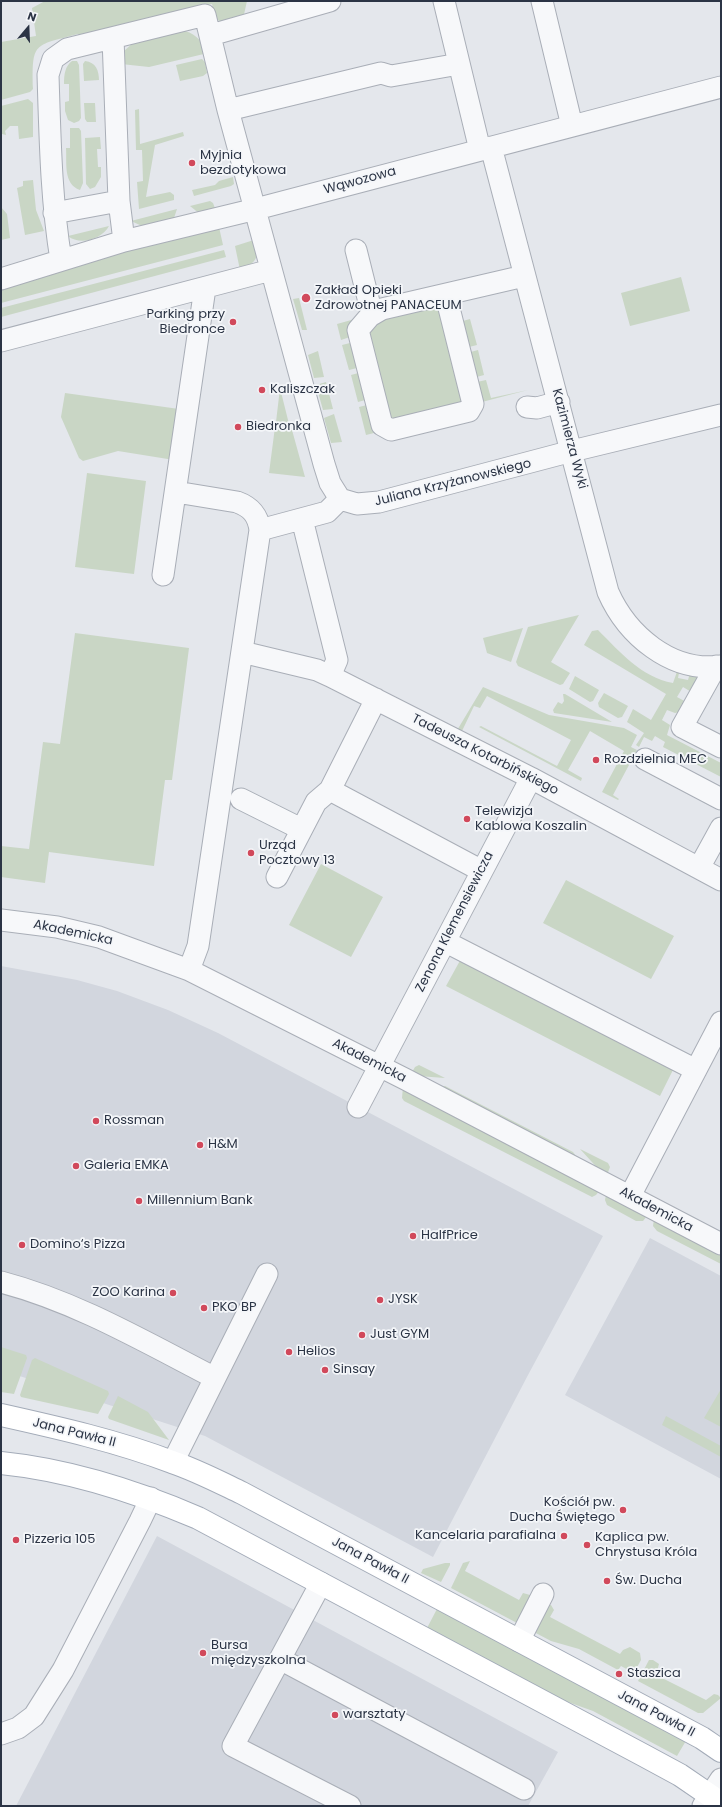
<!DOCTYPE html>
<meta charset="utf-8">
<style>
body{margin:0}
#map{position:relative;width:722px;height:1807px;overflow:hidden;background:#e4e7ec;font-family:Poppins,sans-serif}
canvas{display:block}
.frame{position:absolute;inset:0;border:2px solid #2b3445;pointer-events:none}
.north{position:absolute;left:8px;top:8px;width:40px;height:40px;-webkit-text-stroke:3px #f4f6f9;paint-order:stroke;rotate:19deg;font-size:11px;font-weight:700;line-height:16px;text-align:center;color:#2b3445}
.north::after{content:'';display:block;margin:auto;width:14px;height:18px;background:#2b3445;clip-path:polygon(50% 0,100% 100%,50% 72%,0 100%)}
</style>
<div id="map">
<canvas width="722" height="1807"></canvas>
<div class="frame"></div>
<div class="north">N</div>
</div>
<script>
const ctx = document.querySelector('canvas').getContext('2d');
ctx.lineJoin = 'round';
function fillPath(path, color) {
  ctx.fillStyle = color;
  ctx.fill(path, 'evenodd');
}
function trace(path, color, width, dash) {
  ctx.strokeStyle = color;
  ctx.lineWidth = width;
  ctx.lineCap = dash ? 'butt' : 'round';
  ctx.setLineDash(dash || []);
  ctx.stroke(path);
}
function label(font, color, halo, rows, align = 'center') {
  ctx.font = font + ' Poppins,sans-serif';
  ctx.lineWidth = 3.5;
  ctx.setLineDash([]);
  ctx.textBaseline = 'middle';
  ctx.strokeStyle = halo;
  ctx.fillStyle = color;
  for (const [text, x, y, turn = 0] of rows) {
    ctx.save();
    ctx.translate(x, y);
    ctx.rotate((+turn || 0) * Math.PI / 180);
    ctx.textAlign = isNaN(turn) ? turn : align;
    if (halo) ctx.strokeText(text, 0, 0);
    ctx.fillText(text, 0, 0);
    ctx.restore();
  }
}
const built = new Path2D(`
 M1,966L77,980L117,991L168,1010L218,1033L603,1236L528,1375L433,1557L205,1436L1,1370Z
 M650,1238L721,1276V1479L565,1395Z
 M157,1536L558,1752L528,1806H16Z`);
const green = new Path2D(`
 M45,1H247L243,19L225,24L216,19L212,4L79,38L78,34C33,46 32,42 33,89L30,92L1,100V42L36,36L32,8Z
 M180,30C194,32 202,40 208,53L149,67L121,64L124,51L134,42Z
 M202,59L205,62L207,73L203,76L180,81L176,65Z
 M72,61H77L79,65L81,118L79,121L74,123L68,120L65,111V102L69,101V84H64C64,75 65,66 72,61Z
 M85,61C96,62 99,71 99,80L84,81L83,64Z
 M28,99L33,103V137L19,139L18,126H10L5,131L6,135L2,134L1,106Z
 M84,103H95L96,122H87L85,119Z
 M139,109L140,144L183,132L184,136L155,145L146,197L170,192L174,195V200L139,209L137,182L143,181L142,150H136L135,110Z
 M70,128H79L81,131L83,183L80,190C63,184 67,163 66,148H70Z
 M100,137L101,149H97L98,167H101V177L95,187L90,189L86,184L85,138Z
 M233,177L234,184L231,186L194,196L192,190L215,185L219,181Z
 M33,180L36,210L44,231L25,235L17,188L23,186V181Z
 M210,201L213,203L216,211L200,214L190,206Z
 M1,207L7,214L10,238L1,240Z
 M177,209L174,218L142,226L131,221Z
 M109,226C102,239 80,246 68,236Z
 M219,227L223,245L1,303V287L103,257Z
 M257,239C258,258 258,262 240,270L235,246Z
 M224,250L226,257L1,317V308Z
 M681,277L690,311L630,326L621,293Z
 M299,298L307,330H302L293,299Z
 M443,300L469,402L392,424L363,331L378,315Z
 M362,317L353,336L341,340L337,324Z
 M470,319L477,345L465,348L459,322Z
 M354,342L361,367L349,370L342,345Z
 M478,350L484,375L473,378L467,353Z
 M318,351L324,377L314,378L308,355Z
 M362,372L369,399L358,402L351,375Z
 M486,380L491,398L528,390L482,402L477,382Z
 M326,382L333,409L323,410L316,385Z
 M280,388L289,424L276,422Z
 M65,393L179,409L174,460L118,451L83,461L79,458L61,417Z
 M371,404L378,432L366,435L359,407Z
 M334,414L342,442L331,443L324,418Z
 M275,427L292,430L305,477L269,473Z
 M87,473L146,481L134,574L75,567Z
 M579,615L551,662L570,673L563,684L560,685L518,666L516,662L528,627Z
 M523,628L511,662L487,653L483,638Z
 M598,630C620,652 641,677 673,683L679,666L680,668L678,678L688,680L690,673L699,677L693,693L683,687L677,697L688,703L680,712L675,713L667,710L662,720L670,725L667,735L721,763V777L663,747L665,742L655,736L652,741L644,737L639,747L636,745L644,733L627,722L633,709L651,720L666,694L584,645L592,631Z
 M75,633L189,648L172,780H165L154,866L49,852L45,883L1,877V846L29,849L43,742L60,744Z
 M575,676L599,690L593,701L590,702L569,689Z
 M483,687L549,715L624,728L637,735L631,747L637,750L613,795L619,799L618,800L602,792L624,751L590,731L568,770L582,778L581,781L479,727L481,726L557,766L571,740L487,696L480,708L474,706L462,731L456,732Z
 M604,693L628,706L622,717L618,718L599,707L598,703Z
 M563,694H565L612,722L554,713L553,710L558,702L562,704L564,701Z
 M321,864L383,897L351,957L289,925Z
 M566,880L674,936L651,979L543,923Z
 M462,957L675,1066L660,1096L446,986Z
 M419,1065L445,1078L418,1076L411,1074L415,1067Z
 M445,1086L573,1152L576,1156L575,1157L442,1087Z
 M403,1087L600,1190L596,1195L592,1197L404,1101L402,1098Z
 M580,1149L608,1163L610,1167L607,1175L602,1173Z
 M606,1195L647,1216L643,1221H636L607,1205L605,1200Z
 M654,1219L721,1253V1264L657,1231L653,1226Z
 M1,1347L26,1355L27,1358L14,1394L1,1392Z
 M35,1358L108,1391L109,1394L98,1414L21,1397L20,1395L32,1360Z
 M721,1389V1427L704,1418Z
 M118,1396L148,1412L169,1440L109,1419L108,1417Z
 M666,1416L721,1446V1457L662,1425Z
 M470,1561L465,1571L519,1600L523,1593L530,1595L531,1598L517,1623L451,1588L463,1563Z
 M445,1563H450V1565L441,1582L421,1573L423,1569Z
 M547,1605H551L554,1610L550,1617L620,1654L623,1650L630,1647L640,1653L641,1660L634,1673L621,1666L618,1670L579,1649L551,1641L532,1631Z
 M438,1607L687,1739L677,1756L593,1711L540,1692L426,1630Z
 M649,1660H653L659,1664L656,1675L706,1700L714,1694L718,1695L721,1698L703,1713H698L638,1681Z`);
const minor = new Path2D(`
 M444,1L480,150
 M542,1L572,126
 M211,35L330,1
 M113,38L119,201L124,241
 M228,110L381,73L391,76L459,64
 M491,147L608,592C627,635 671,673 721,666
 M54,213L119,201
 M356,250L370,306
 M61,260C51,199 50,137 48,75L53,59L67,49L205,15L228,110L324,464L330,483L340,499L357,504L379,502L572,451L721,415
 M1,279L124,241L256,209L721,87
 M446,296L473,404L469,411L391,430L382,425L358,330L370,316L382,309L524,276
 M1,341L271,270
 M527,407L537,408L559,402
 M176,492L237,502C251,507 258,515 260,530L198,946L189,970
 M302,519L337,660L330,676
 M260,530L327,512L340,499
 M163,575L205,288
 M242,652L317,670L330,676L531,778L721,880
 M716,666L682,727L721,747
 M645,759L721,799
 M330,790L482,871
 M241,799L301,829
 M699,868L721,828
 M277,877L316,802L330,790L376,699
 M1,920L57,927L99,937L189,970L405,1079L721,1244
 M446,942L696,1070
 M358,1107L531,778
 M630,1196L721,1022
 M1,1282C77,1302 145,1342 215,1378L173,1462
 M215,1378L267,1274
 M321,1583L233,1746L350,1806
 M519,1641L543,1594
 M280,1659L524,1789
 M1,1734L18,1728L34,1716L63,1670L140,1521L151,1498
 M703,1806L721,1779`);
const major = new Path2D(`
 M1,1415C59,1428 117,1441 172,1462C196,1470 219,1482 242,1493L702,1738L721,1751
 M1,1463C70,1470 135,1491 198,1518L643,1755L680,1775L721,1803`);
const markers = [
 [192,163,4,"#d1495b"],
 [306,298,5,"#d1495b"],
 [233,322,4,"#d1495b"],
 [262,390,4,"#d1495b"],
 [238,427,4,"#d1495b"],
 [596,760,4,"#d1495b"],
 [467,819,4,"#d1495b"],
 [251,853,4,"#d1495b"],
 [96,1121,4,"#d1495b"],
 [200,1145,4,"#d1495b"],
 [76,1166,4,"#d1495b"],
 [139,1201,4,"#d1495b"],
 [413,1236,4,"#d1495b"],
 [22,1245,4,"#d1495b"],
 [173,1293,4,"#d1495b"],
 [380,1300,4,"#d1495b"],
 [204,1308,4,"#d1495b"],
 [362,1335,4,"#d1495b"],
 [289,1352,4,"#d1495b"],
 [325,1370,4,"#d1495b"],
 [623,1510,4,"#d1495b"],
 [564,1536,4,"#d1495b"],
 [16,1540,4,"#d1495b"],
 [587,1545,4,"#d1495b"],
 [607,1581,4,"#d1495b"],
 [203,1653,4,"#d1495b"],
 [619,1674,4,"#d1495b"],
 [335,1715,4,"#d1495b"]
];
const poiNames = [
 ["Myjnia",200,156],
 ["bezdotykowa",200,171],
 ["Zakład Opieki",315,291],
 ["Zdrowotnej PANACEUM",315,306],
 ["Parking przy",225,315,"right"],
 ["Biedronce",225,330,"right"],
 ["Kaliszczak",270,390],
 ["Biedronka",246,427],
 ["Rozdzielnia MEC",604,760],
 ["Telewizja",475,812],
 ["Kablowa Koszalin",475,827],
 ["Urząd",259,846],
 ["Pocztowy 13",259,861],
 ["Rossman",104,1121],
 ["H&M",208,1145],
 ["Galeria EMKA",84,1166],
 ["Millennium Bank",147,1201],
 ["HalfPrice",421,1236],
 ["Domino‘s Pizza",30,1245],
 ["ZOO Karina",165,1293,"right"],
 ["JYSK",388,1300],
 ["PKO BP",212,1308],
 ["Just GYM",370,1335],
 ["Helios",297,1352],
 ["Sinsay",333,1370],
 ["Kościół pw.",615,1503,"right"],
 ["Ducha Świętego",615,1518,"right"],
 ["Kancelaria parafialna",556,1536,"right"],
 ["Kaplica pw.",595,1538],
 ["Chrystusa Króla",595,1553],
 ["Pizzeria 105",24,1540],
 ["Św. Ducha",615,1581],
 ["Bursa",211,1646],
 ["międzyszkolna",211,1661],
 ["Staszica",627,1674],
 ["warsztaty",343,1715]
];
const streetNames = [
 ["Wąwozowa",360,181,-15],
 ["Kazimierza Wyki",569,439,75],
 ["Juliana Krzyżanowskiego",453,483,-14],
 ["Tadeusza Kotarbińskiego",485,755,27],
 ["Zenona Klemensiewicza",455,922,-63],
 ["Akademicka",73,933,12],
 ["Akademicka",369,1061,27],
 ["Akademicka",656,1210,28],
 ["Jana Pawła II",74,1433,14],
 ["Jana Pawła II",370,1561,28],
 ["Jana Pawła II",656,1714,28]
];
fillPath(built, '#d2d6de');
fillPath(green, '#c9d6c5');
trace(minor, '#a9aeb7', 23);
trace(major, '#a3abb8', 24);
trace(minor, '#f7f8fa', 21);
trace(major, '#fff', 22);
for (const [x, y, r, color] of markers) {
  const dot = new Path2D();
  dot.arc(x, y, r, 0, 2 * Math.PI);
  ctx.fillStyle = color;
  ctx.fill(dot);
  trace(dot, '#f4f6f9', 1.5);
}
label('13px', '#2b3445', '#f4f6f9', poiNames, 'left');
label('13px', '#2b3445', '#f4f6f9', streetNames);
</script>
